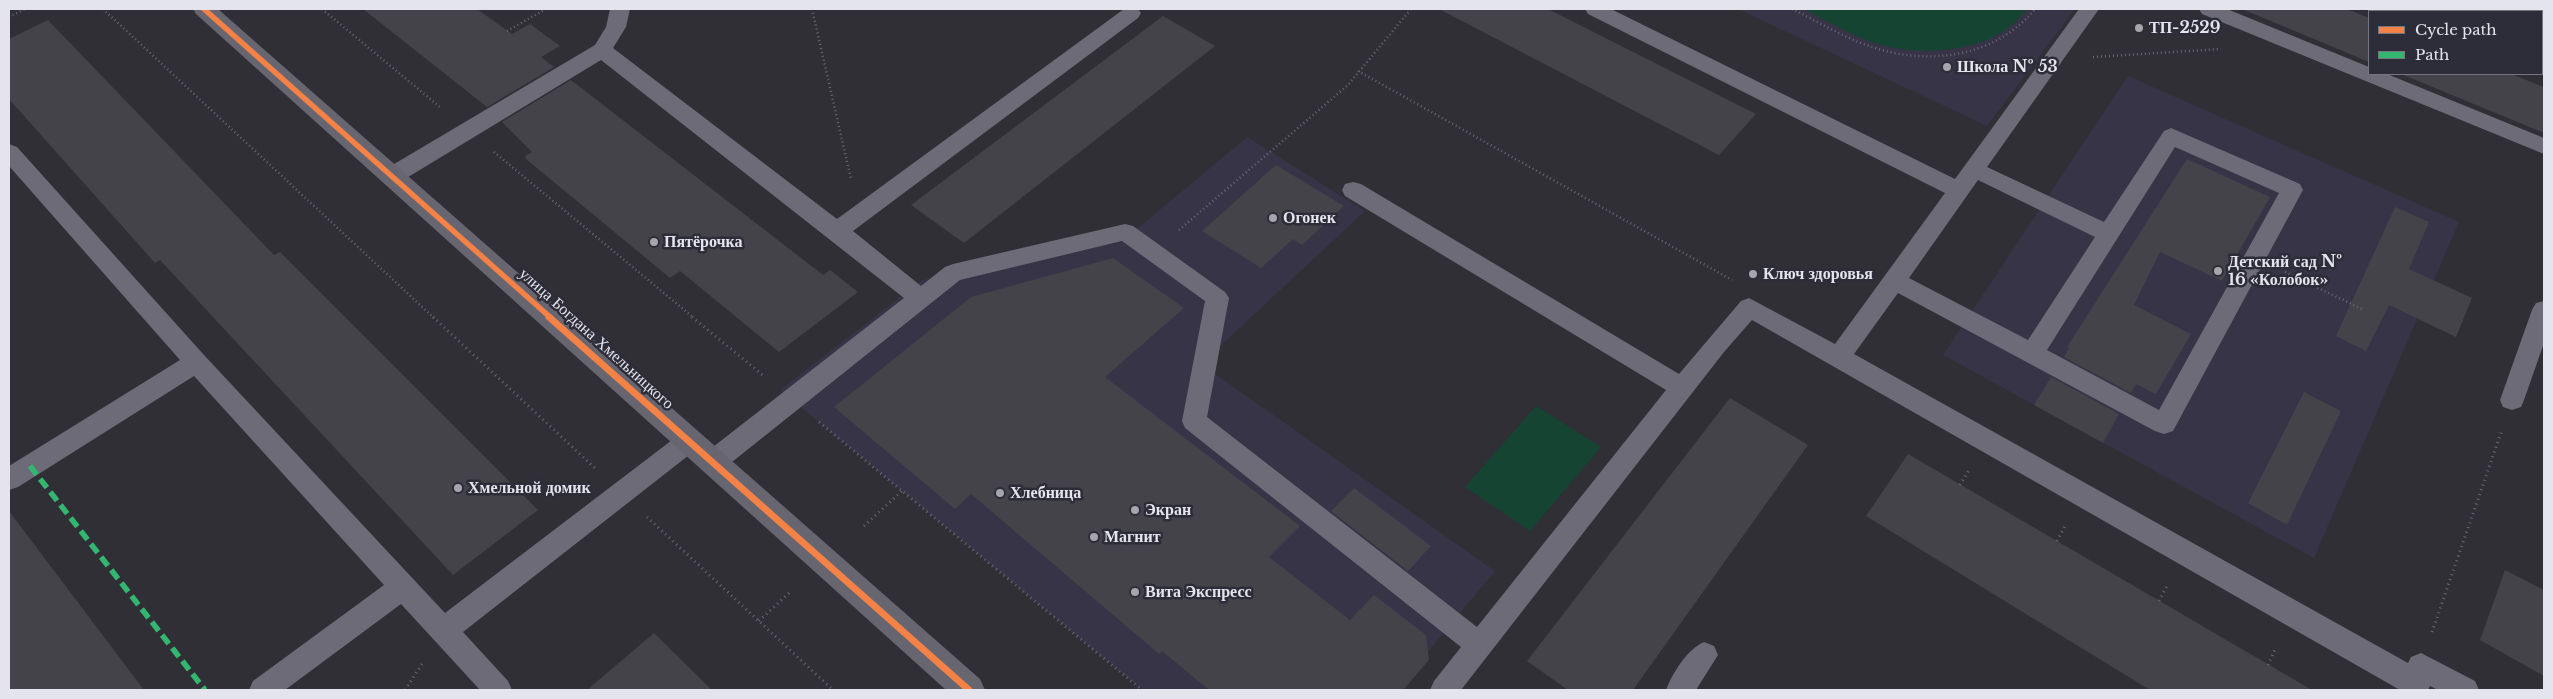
<!DOCTYPE html>
<meta charset="utf-8">
<style>
body{margin:0}
#map{position:relative;width:2553px;height:699px;overflow:hidden;background:#302f36;font-family:"Libre Baskerville",serif}
canvas{display:block}
.frame{position:absolute;inset:0;border:10px solid #e4e4ed;pointer-events:none}
.legend{position:absolute;left:2368px;top:10px;width:175px;height:65px;box-sizing:border-box;background:#2d2c39;border:1px solid #767681;margin:0;padding:6px 9px;list-style:none;font-size:15px;color:#e4e4ed}
.legend li{display:flex;align-items:center;gap:10px;height:25px}
.legend b{width:25px;border:1px solid #767681}
</style>
<div id="map">
<canvas width="2553" height="699"></canvas>
<div class="frame"></div>
<ul class="legend">
<li><b style="height:6px;background:#f48246"></b>Cycle path</li>
<li><b style="height:6px;background:#33b770"></b>Path</li>
</ul>
</div>
<script>
const ctx = document.querySelector('canvas').getContext('2d');
ctx.lineJoin = 'round';
function fillPath(path, color) {
  ctx.fillStyle = color;
  ctx.fill(path, 'evenodd');
}
function trace(path, color, width, dash) {
  ctx.strokeStyle = color;
  ctx.lineWidth = width;
  ctx.lineCap = dash ? 'butt' : 'round';
  ctx.setLineDash(dash || []);
  ctx.stroke(path);
}
function label(font, color, halo, rows, align = 'center') {
  ctx.font = font + ' "Libre Baskerville",serif';
  ctx.lineWidth = 5;
  ctx.setLineDash([]);
  ctx.textBaseline = 'middle';
  ctx.strokeStyle = halo;
  ctx.fillStyle = color;
  for (const [text, x, y, turn = 0] of rows) {
    ctx.save();
    ctx.translate(x, y);
    ctx.rotate((+turn || 0) * Math.PI / 180);
    ctx.textAlign = isNaN(turn) ? turn : align;
    if (halo) ctx.strokeText(text, 0, 0);
    ctx.fillText(text, 0, 0);
    ctx.restore();
  }
}
const built = new Path2D(`
 M1738,9H2075L1987,126Z
 M2128,76L2459,222L2314,558L1943,355Z
 M1247,137L1365,211L1201,364L1495,571L1396,690H1142L780,390L922,280L1121,242Z`);
const green = new Path2D(`
 M1803,9H2026C1999,53 1920,58 1875,43C1850,35 1826,20 1803,9Z
 M1536,406L1601,447L1530,531L1465,487Z`);
const building = new Path2D(`
 M363,9H477L512,34L530,24L560,46L541,57L554,67L487,107Z
 M1439,9H1548L1756,114L1719,155Z
 M2242,9H2347L2369,18V62Z
 M1163,16L1215,46L964,243L911,205Z
 M48,20L274,255L280,252L538,510L453,575L160,260L155,263L9,99V39Z
 M2401,74H2511L2544,87V133Z
 M571,80L823,275L830,270L858,292L779,352L680,271L670,278L526,159L525,156L532,152L502,122Z
 M2187,159L2270,197L2222,281L2160,252L2134,305L2191,334L2156,394L2136,384L2131,393L2064,357L2069,348L2067,347Z
 M1276,165L1344,206L1302,245L1293,239L1261,268L1202,231Z
 M2395,207L2429,222L2409,269L2472,298L2456,337L2389,305L2366,351L2336,336Z
 M1113,258L1184,308L1105,377L1300,526L1269,557L1350,620L1374,595L1426,635L1429,660L1403,690H1209L1162,651L1159,654L971,494L955,509L834,407L971,297Z
 M2051,377L2119,414L2103,443L2034,405Z
 M2304,392L2341,411L2287,525L2248,503Z
 M1730,398L1808,445L1633,690H1568L1527,661Z
 M1908,454L2057,541L2312,690H2150L1866,516Z
 M1354,488L1431,546L1408,571L1331,511Z
 M9,511L144,690H9Z
 M2505,570L2544,590V676L2480,640Z
 M654,633L712,690H587Z`);
const pathFar1 = new Path2D(`
 M103,9L434,318
 M322,9L441,108
 M812,9L851,179
 M1792,9C1819,22 1846,39 1875,48C1931,66 1997,56 2035,9
 M9,17L25,9
 M507,31L546,9
 M2093,57L2221,49
 M1358,71L1732,280
 M494,152L694,318
 M1179,230L1348,85L1411,9
 M2285,272L2364,310`);
const path = new Path2D(`
 M433,317L597,470
 M692,317L765,377
 M819,422L1142,690
 M1960,485L1969,470
 M647,517L833,690
 M864,526L902,491
 M2057,541L2065,526
 M2159,601L2168,584
 M759,621L789,593
 M2432,632L2502,430
 M2268,665L2276,647
 M405,690L424,661`);
const lane = new Path2D(`
 M610,9H630L626,27L613,48L837,219L1124,9H1138L1141,13L1138,18L853,231L921,286L945,267L953,264L1125,224L1133,226L1225,292L1229,298L1207,417L1477,627L1666,390L1345,196L1342,190L1345,184L1353,182L1361,184L1679,374L1741,301L1749,298L1835,344L1945,193L1588,14L1585,9H1611L1955,179L2079,9H2099L1987,167L2104,222L2164,131L2171,128L2300,184L2303,190L2173,431L2164,434L2155,431L1898,293L1854,354L2408,663L2411,657L2421,653L2475,681L2479,690H2438L2430,686L2428,690H2400L1752,320L1724,352L1461,690H1430L1434,681L1461,647L1185,428L1182,421L1205,301L1122,241L960,280L722,470L713,473L704,470L700,462L704,454L904,298L601,60L400,182L392,184L384,182L381,176L384,170L595,45L606,27ZM2175,147L2279,193L2159,410L2047,350ZM1978,180L2095,237L2028,340L1909,278Z
 M2199,9H2227L2369,67V74H2387L2544,138V154L2202,14Z
 M2512,9H2536L2538,11H2514Z
 M9,144L17,147L204,355L445,613L680,434L689,430L698,434L701,441L698,448L463,632L508,681L512,690H480L401,604L285,690H249L253,681L384,585L194,376L18,487L9,490V466L180,360L9,166Z
 M2544,301V343L2524,400L2521,407L2512,410L2503,407L2500,400L2532,310L2536,303Z
 M1704,642L1714,646L1718,655L1696,690H1666C1672,674 1687,649 1704,642Z`);
const secondary = new Path2D(`
 M193,9H218L980,679L985,690H946L196,14Z`);
const quiet = new Path2D(`
 M30,466L205,690`);
const cyclewayFar1 = new Path2D(`
 M204,9L551,318`);
const cycleway = new Path2D(`
 M549,317L969,690`);
const markers = [
 [2139,28,5,"#a5a5ad"],
 [1947,67,5,"#a5a5ad"],
 [1273,218,5,"#a5a5ad"],
 [654,242,5,"#a5a5ad"],
 [2218,271,5,"#a5a5ad"],
 [1753,274,5,"#a5a5ad"],
 [458,488,5,"#a5a5ad"],
 [1000,493,5,"#a5a5ad"],
 [1135,510,5,"#a5a5ad"],
 [1094,537,5,"#a5a5ad"],
 [1135,592,5,"#a5a5ad"]
];
const poiNames = [
 ["ТП-2529",2149,28],
 ["Школа № 53",1957,67],
 ["Огонек",1283,218],
 ["Пятёрочка",664,242],
 ["Детский сад №",2228,262],
 ["16 «Колобок»",2228,280],
 ["Ключ здоровья",1763,274],
 ["Хмельной домик",468,488],
 ["Хлебница",1010,493],
 ["Экран",1145,510],
 ["Магнит",1104,537],
 ["Вита Экспресс",1145,592]
];
const streetNames = [
 ["улица Богдана Хмельницкого",596,339,42]
];
fillPath(built, '#363446');
fillPath(green, '#164433');
fillPath(building, '#444349');
trace(pathFar1, '#696871', 2.5, [1, 3]);
trace(path, '#696871', 3, [1, 4]);
fillPath(lane, '#6c6b77');
fillPath(secondary, '#666570');
trace(quiet, '#33b770', 5.5, [11, 5.5]);
trace(cyclewayFar1, '#f48246', 5.5);
trace(cycleway, '#f48246', 7);
for (const [x, y, r, color] of markers) {
  const dot = new Path2D();
  dot.arc(x, y, r, 0, 2 * Math.PI);
  ctx.fillStyle = color;
  ctx.fill(dot);
  trace(dot, '#2d2c39', 2);
}
label('bold 16px', '#e4e4ed', '#2d2c39', poiNames, 'left');
label('16px', '#e4e4ed', '#2d2c39', streetNames);
</script>
